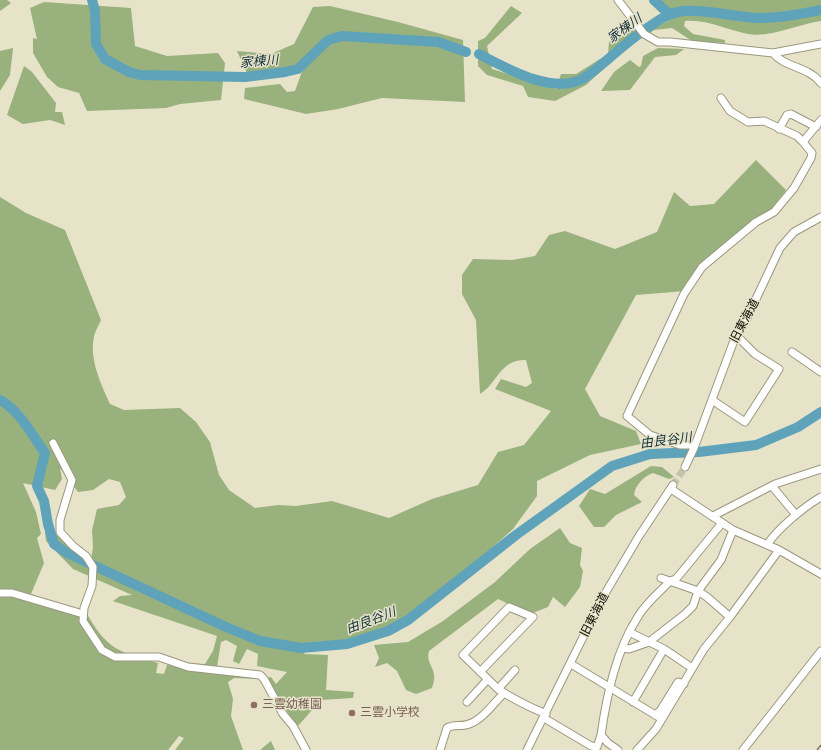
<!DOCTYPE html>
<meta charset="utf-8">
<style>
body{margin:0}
canvas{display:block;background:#e7e3c9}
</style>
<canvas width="821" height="750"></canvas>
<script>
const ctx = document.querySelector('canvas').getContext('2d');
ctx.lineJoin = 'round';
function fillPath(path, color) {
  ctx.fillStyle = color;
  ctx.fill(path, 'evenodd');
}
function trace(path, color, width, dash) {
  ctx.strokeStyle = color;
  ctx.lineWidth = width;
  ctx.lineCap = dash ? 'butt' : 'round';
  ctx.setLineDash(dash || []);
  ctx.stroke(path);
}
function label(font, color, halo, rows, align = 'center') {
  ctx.font = font + ' "Space Grotesk","Noto Sans JP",sans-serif';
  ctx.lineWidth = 3;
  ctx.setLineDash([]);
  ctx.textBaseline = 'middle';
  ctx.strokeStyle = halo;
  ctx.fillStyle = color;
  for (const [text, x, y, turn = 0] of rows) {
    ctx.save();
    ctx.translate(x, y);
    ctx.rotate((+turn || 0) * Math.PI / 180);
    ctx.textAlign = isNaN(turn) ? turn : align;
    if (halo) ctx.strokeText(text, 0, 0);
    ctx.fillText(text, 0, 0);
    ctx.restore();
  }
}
const forest = new Path2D(`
 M0,0H7L11,3L0,11Z
 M656,0H821V21C799,24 770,38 748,34C726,30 708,19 685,21L684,26L693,34L725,40V43L692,41L672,28L654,30L648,35L649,30L670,20L669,15L657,10Z
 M44,2L131,8L135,46L167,56L218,53L225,63L221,100L180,104L166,108L87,111L79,93L58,87L47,77L33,53V38L37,39L30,8Z
 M330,6L398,22L463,40L465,102L382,98L338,109L306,114L244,99L245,88L280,84L287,92L295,91L305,63L277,72L249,77L237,51L271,54L294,44L313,7Z
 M511,6L522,13L487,46L492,69L556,89L561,74H576L608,54L609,42L633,30L638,38L586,85L555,101L528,97L523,86L487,75L478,66V41L485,38Z
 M13,48L10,75L0,91V51Z
 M658,48L684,49L676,55L655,57L630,90L601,91L614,72L630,60L639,67L641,66L643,56Z
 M24,66L32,72L56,103L55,112H62L65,125L50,120L23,124L7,115Z
 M756,160L786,190L767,214L700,264L685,291L636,295L585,389L600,416L636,431L641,444L590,455L537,481V496L513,529L464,573L390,627L344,641L310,642L304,654L328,655L326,690L354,692L353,698L321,700L297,727L266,678L271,677L276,684L287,672L257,666L258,654L247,649L239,664L233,661L237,646L226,640L221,642L217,667L178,663L205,664L213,651L217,636L113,601L120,596L132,595L73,569L46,541L45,532H52L91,560L93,547L92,530L97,509L119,505L126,497L120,482L109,479L93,490L78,492L60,468L62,479L55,490L23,483L36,512L41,534L37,538L44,563L31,594L86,612C106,649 120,653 158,663L156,673L164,674L167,665L260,677L258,679L234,678L228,682L233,699L231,716L243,750H175L184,738L179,736L168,750H0V197L26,213L65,230L101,320C99,325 95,331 94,337C89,359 101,384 110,404L124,410L180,408L196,422L210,442L219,475L229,490L255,508L278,505L296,506L332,501L389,518L432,499L478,485L498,452L524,445L551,411L495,389L501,379L526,387L532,383L526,360C500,359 498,383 480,394L476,320L462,294V275L473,259L512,260L535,256L549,235L565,231L615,249L657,232L674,192L690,206L714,204Z
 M651,466L662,467L674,477L669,479L653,473C644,476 635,485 634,495L642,502L616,515L604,527H594L579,506L590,489L605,494Z
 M560,528L570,543L582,548L580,565L583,571L580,587L565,607L553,597L548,607L530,614L498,599L429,651C426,662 433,666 434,675C435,679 433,685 432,688L416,694L406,690L397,671L387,663L375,667L379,658L374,645L408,642L443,621L495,582L530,549Z
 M271,741L275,750H260Z`);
const river = new Path2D(`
 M92,0L95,11L96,44L105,59L129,72L140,75L245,77L285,72L298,69L328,40L342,36L438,42L466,52
 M654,0L669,14
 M479,54C506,68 554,96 584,78C605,64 622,45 643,31C656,22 667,13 683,11C704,9 726,15 746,17C773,20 795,15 821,10
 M0,400C20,411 32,435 45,453L37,486L44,501L48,524L54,544L67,553L226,627L260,641L301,648L347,644L388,631L408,620L516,535L612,466L650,454L699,452L756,445L798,427L821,412`);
const minorTunnel = new Path2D(`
 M673,485L685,467`);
const minor = new Path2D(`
 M618,0L644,34L658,42H670L773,53L821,44
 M773,53C785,68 808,66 821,83
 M721,98L730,111L748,122L764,121L797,136L803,142
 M779,129L787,115L791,114L816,127
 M792,352L821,372
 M712,400L745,422L779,369L755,354L736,335
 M53,443L72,480L60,520V532L73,546L86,556L93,567L92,586L84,608L83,621L102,650L115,657H159L188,667L260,675L264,679L283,714L293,726L306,750
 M695,445H680L650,435L627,416L684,294L702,267L756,222L774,212L794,188L811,158L812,153L803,142L821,120
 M685,467L694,448L736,335L747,318L780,248L794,232L821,217
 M772,486L796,515
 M671,489L733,530L779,550L821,574
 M713,516L775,484L821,469
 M767,545C777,529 805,506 821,497
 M0,593H12L83,614
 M730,617L707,597L698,591L721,560L733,530
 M629,632L664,649L692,668
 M623,648L629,649L649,642L685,614L693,606L698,591L661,578
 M571,664L662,719
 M480,672L533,617L509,607L463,655L498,689C513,699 529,707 546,714
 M498,689L515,670
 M467,702L488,679
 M633,702L664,649
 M655,715L660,711L678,682L684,684
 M544,718L591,746L597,747L601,735L608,743L618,750
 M601,735C607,694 616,650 639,615C647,602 660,592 670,581L676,579L722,523
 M440,750L447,728C454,724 462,727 469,724C483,719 493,704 504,693
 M527,750L603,597L639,536L673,485
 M637,750L656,729L704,649L730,617L779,550
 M743,750L821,651`);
const rail = new Path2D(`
 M817,750L821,745`);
const markers = [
 [254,705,4,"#8d6e63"],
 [352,713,4,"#8d6e63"]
];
const streetNames = [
 ["旧東海道",745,321,-62],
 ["旧東海道",595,615,-63]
];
const educationNames = [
 ["三雲幼稚園",262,705],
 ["三雲小学校",360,713]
];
const waterNames = [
 ["家棟川",625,29,-36],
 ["家棟川",259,62,-5],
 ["由良谷川",666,441,-7],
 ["由良谷川",371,621,-21]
];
fillPath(forest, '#98b17d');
trace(river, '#5ea3ba', 10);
trace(minorTunnel, '#c7c3ac', 7, [7, 3.5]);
trace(minor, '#9b977f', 9);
trace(minor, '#fff', 7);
trace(rail, '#7f7c6a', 1.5, [8, 4]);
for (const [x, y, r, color] of markers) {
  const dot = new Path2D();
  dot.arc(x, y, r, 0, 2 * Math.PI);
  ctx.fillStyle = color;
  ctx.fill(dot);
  trace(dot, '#e7e3c9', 1.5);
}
label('12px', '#0f0d05', '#e7e3c9', streetNames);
label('12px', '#785e54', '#e7e3c9', educationNames, 'left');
label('italic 13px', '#10313c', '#e7e3c9', waterNames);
</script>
